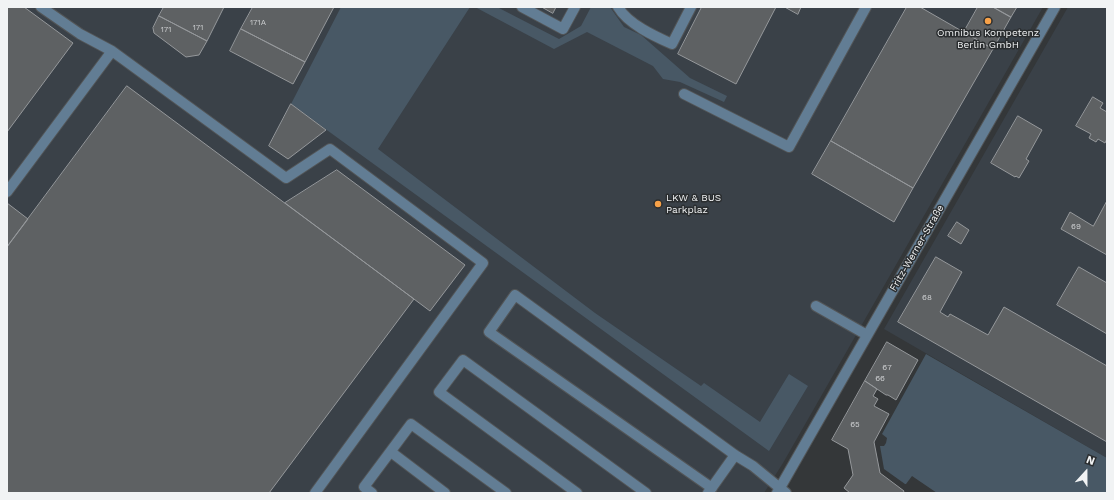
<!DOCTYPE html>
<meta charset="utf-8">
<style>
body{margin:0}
#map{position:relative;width:1114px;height:500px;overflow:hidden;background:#343739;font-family:"Work Sans",sans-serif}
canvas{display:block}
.frame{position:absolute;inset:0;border:8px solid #f1f3f4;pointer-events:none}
.north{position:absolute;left:1066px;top:452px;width:40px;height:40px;-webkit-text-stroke:3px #2a2d2f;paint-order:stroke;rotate:21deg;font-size:11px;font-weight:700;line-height:16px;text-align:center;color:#f1f3f4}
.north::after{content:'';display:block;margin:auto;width:14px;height:18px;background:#f1f3f4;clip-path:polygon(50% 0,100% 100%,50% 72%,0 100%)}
</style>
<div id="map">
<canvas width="1114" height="500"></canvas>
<div class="frame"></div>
<div class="north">N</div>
</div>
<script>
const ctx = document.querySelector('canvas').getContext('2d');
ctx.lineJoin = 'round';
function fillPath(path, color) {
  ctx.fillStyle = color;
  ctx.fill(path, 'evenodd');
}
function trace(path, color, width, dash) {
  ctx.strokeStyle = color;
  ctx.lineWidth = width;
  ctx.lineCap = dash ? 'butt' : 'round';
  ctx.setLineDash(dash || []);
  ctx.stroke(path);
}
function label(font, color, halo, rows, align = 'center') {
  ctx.font = font + ' "Work Sans",sans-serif';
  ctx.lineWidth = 3;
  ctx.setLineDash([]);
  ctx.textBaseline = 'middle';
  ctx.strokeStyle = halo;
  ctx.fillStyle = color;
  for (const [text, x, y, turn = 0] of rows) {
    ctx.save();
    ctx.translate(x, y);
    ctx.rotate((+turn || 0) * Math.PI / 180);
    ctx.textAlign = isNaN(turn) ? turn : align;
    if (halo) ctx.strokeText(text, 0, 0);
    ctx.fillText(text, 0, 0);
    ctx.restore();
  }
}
const built = new Path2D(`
 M7,7H1043L783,463L764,493H7Z
 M1068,7H1107V458L884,329Z`);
const green = new Path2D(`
 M341,7H470L378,149L595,313L701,386L704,383L760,422L789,374L808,386L769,451L291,104Z
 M475,7H497L559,39L581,26L591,7H610L624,27L641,35L690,78L727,96L724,102L680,82L663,79L653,66L587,32L554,49Z
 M926,354L1107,458V493H937L912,476L906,484H905L884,469L880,446H884L886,443L887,438L882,434Z`);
const building = new Path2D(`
 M7,7H24L73,43L7,132Z
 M164,7H224L207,41L159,16Z
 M253,7H334L305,62L241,29Z
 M542,7H556L553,13Z
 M702,7H776L736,84L678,54Z
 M785,7H801L798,14Z
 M907,7H920L993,49L913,188L831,141Z
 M978,7H993L1011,17L993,49L964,32Z
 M993,7H1017L1011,17Z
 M159,16L207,41L199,55L186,57L154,33L153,28Z
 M241,29L305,62L293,84L230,51Z
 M127,86L414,299L269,493H7V247Z
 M1093,97L1103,103L1100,108L1107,112V139L1105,143L1098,139L1096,142L1089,138L1091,134L1076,126Z
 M291,104L326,130L288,159L269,146Z
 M1018,116L1042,130L1026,159L1029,161L1019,178L1016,176L1015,177L991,163Z
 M831,141L913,188L894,222L812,174Z
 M337,170L465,265L430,311L285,203Z
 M1107,201V255L1061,229L1070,212L1093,226Z
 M7,203L28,219L7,247Z
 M957,222L969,230L961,244L948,236Z
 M936,257L962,272L940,312L948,317L950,314L988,335L1004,307L1107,366V442L898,322Z
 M1079,267L1107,283V334L1057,305Z
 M887,342L918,360L896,400L888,395H886L865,381Z
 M865,381L877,389L873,396L878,399L874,406L889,414L874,442L880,473L904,491L903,493H850L844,488L853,475L848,449L832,440Z`);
const minor = new Path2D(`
 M41,7L80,34L112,51
 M522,7L563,29L575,7
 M618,7C628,24 654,36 672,44L691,7
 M684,94L789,147L866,7
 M7,192L112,51L286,178L330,149L483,263L315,493
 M816,306L867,335
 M391,452L445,493
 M712,488L489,332L515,295L735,455L753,466L786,493
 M372,493L364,487L411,424L506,493
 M577,493L439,392L463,360L646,493
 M708,493L735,455
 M777,493L1055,7`);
const markers = [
 [988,21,4,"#f7a148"],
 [658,204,4,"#f7a148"]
];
const numberNames = [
 ["171A",258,23],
 ["171",198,28],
 ["171",166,30],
 ["69",1076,227],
 ["68",927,298],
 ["67",887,368],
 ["66",880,379],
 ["65",855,425]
];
const poiNames = [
 ["Omnibus Kompetenz",988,33],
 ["Berlin GmbH",988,45],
 ["LKW & BUS",666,198,"left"],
 ["Parkplaz",666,210,"left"]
];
const streetNames = [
 ["Fritz-Werner-Straße",917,248,-60]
];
fillPath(built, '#3a4148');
fillPath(green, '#485865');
fillPath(building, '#5e6163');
trace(building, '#95989b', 1);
trace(minor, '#525557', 12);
trace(minor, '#627d94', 10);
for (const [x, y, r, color] of markers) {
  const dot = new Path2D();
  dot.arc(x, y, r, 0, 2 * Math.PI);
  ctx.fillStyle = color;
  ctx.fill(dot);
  trace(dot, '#2a2d2f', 1.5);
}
label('8px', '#ccced0', null, numberNames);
label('10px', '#f1f3f4', '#2a2d2f', poiNames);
label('10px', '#f1f3f4', '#2a2d2f', streetNames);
</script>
